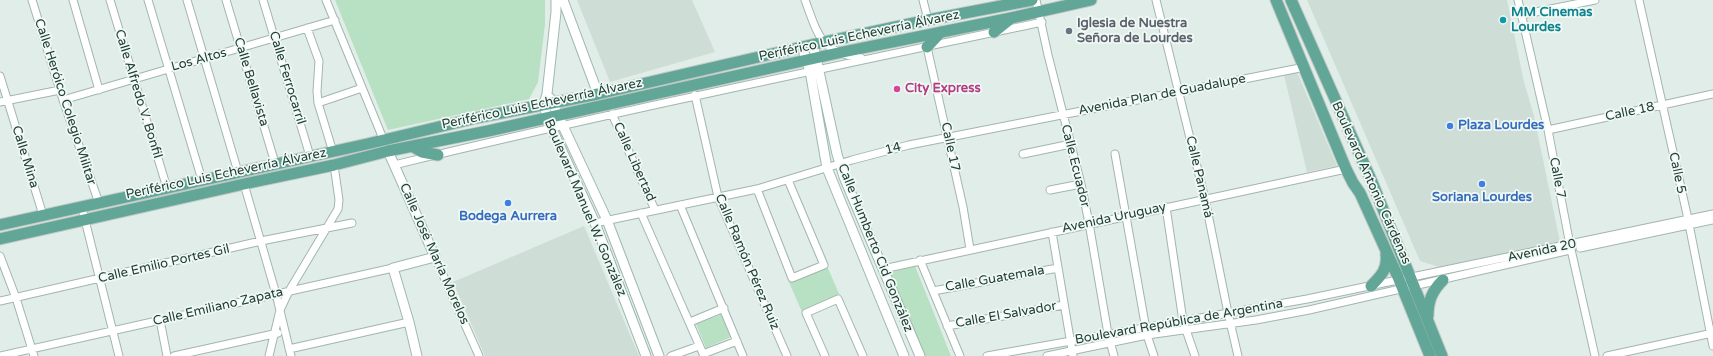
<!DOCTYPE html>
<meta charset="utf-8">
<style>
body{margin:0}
canvas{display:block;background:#e1ede8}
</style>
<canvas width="1713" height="356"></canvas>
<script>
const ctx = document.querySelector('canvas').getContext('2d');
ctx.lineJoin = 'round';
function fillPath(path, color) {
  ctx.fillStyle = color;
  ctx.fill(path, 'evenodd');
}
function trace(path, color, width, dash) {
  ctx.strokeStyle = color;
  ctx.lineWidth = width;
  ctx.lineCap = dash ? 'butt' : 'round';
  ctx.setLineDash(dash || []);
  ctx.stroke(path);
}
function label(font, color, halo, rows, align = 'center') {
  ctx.font = font + ' "Varela Round",sans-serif';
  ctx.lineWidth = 3.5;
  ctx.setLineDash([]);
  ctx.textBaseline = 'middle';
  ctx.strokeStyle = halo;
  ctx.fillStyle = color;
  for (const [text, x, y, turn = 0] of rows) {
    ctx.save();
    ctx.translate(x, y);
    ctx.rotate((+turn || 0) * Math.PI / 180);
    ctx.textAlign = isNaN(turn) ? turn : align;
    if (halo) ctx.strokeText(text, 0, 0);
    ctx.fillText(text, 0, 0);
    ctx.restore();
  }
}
const built = new Path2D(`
 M577,0H692L715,52L610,82Z
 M1307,0H1507L1524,82L1534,116L1560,242L1439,267L1420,261Z
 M1297,72L1337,166L1307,172L1284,75Z
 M584,226L639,356H485L453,282Z`);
const green = new Path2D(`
 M335,0H545V24L538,82L529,99L388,130Z
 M827,266L840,296L802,312L789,282Z
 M915,266L951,356H925L888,273Z
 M723,314L733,336L706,348L696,324Z`);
const street = new Path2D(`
 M32,0L63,100L99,203
 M73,0L99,90
 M110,0L167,188
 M148,0L202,180
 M187,0L238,172
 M226,0L275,163
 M263,0L310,156
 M326,0L384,141
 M805,0C818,35 820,52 861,58
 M923,0L928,20
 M1036,0L1048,55L1081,184L1089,223L1108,334L1114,356
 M1156,0L1205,199L1228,313L1238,356
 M1518,0L1548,130L1570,245L1595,356
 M1639,0L1688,219L1713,346
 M1521,15L1595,0
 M307,28L319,61L317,91L318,103L333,152
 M927,47L963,207L970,249
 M0,76L43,215
 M695,95L718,197L787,356
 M63,100L335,20
 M0,102L60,90
 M318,103L362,88
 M612,114L655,210
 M1548,130L1713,94
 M1023,154L1071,144
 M1115,154L1147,335L1154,356
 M394,165C609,113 826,68 1042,22
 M244,184L276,294L291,356
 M757,189L792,278L824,265L788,180
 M1050,190L1081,184
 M680,205L743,356
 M1166,207L1183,321L1195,356
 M82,208L119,356
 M641,213L704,356
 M595,223L757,189L852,160L909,145L1305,67
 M1052,232L1073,356
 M1580,248L1713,220
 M0,256L16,298L34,356
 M435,257L479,356
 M920,260L960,356
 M883,269L1346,169
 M933,291L1058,268
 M0,301L261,241L352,223
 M160,320L167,356
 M690,322L724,308
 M947,326L1064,305
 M289,349L409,322
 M703,354L737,341
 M0,356L393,268
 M174,356L278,333
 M269,356L280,310L289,291L338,209L339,200L334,165
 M671,356L699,346
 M825,356L806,313L838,299L863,356
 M987,356L1307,299L1713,214
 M1047,356L1147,335L1256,320L1309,310L1570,250
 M1607,356L1713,333`);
const secondary = new Path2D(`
 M556,0V12L547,94L544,104L547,118L595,223L646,356
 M563,0L598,94
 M813,44L837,154L844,177L920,356
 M802,47L810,71L827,168L904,356
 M550,98L607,220L659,356
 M388,151L435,257L393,268L409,322L417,356`);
const primary = new Path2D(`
 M1276,0L1346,169L1353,183L1360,193L1398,277L1430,356
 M1291,0L1372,182L1442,356
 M994,32L1009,20
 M927,47L941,32
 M412,146L422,152L438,155
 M0,225L367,144L476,118L598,94L824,42L928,20L1032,0
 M0,239L244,184L334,165L388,151L488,131L838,53L1011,18L1091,0
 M1371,286C1381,276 1388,269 1386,254
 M1428,316C1428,301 1432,291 1443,280`);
const markers = [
 [1503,20,4,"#0f9aa8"],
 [1069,31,4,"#6b7280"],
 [897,89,4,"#d1479c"],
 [1450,126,4,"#3f7fe0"],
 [1482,184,4,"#3f7fe0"],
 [508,203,4,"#3f7fe0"]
];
const cultureNames = [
 ["MM Cinemas",1511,13],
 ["Lourdes",1511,28]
];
const worshipNames = [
 ["Iglesia de Nuestra",1077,24],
 ["Señora de Lourdes",1077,39]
];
const streetNames = [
 ["Periférico Luis Echeverría Álvarez",859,36,-12],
 ["Los Altos",199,60,-15],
 ["Calle Ferrocarril",287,78,73],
 ["Calle Bellavista",251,82,73],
 ["Calle Alfredo V. Bonfil",138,94,73],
 ["Avenida Plan de Guadalupe",1162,95,-11],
 ["Calle Heróico Colegio Militar",65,102,72],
 ["Periférico Luis Echeverría Álvarez",542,104,-12],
 ["Calle 18",1630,112,-12],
 ["Calle 17",950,147,78],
 ["14",893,149,-14],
 ["Calle Mina",25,157,73],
 ["Calle Libertad",634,162,66],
 ["Calle Ecuador",1075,166,76],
 ["Calle 5",1677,173,78],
 ["Periférico Luis Echeverría Álvarez",226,174,-12],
 ["Calle Panamá",1199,177,77],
 ["Calle 7",1557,178,79],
 ["Boulevard Antonio Cárdenas",1371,183,66],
 ["Boulevard Manuel W. González",585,208,67],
 ["Avenida Uruguay",1114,218,-12],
 ["Calle Humberto Cid González",875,248,68],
 ["Avenida 20",1542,251,-12],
 ["Calle José María Morelos",434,254,66],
 ["Calle Ramón Pérez Ruiz",747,262,67],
 ["Calle Emilio Portes Gil",164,264,-13],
 ["Calle Guatemala",995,279,-10],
 ["Calle Emiliano Zapata",218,307,-13],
 ["Calle El Salvador",1006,315,-10],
 ["Boulevard República de Argentina",1179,322,-10]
];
const hotelNames = [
 ["City Express",905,89]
];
const shopNames = [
 ["Plaza Lourdes",1458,126,"left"],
 ["Soriana Lourdes",1482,198],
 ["Bodega Aurrera",508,217]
];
fillPath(built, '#cfddd7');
fillPath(green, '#b8e0c3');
trace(street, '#a3b5af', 9);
trace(secondary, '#9eb9b0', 11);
trace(primary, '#c1c9c7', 13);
trace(street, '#fff', 7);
trace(secondary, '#fff', 9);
trace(primary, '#61a696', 11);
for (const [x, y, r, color] of markers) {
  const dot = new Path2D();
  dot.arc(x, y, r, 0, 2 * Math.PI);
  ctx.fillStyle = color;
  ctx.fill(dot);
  trace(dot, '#f1f9f5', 1.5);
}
label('bold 13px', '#0d838f', '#f1f9f5', cultureNames, 'left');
label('bold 13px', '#5b616d', '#f1f9f5', worshipNames, 'left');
label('13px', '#203f37', '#f1f9f5', streetNames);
label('bold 13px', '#b23c85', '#f1f9f5', hotelNames, 'left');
label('bold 13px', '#366cbe', '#f1f9f5', shopNames);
</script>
